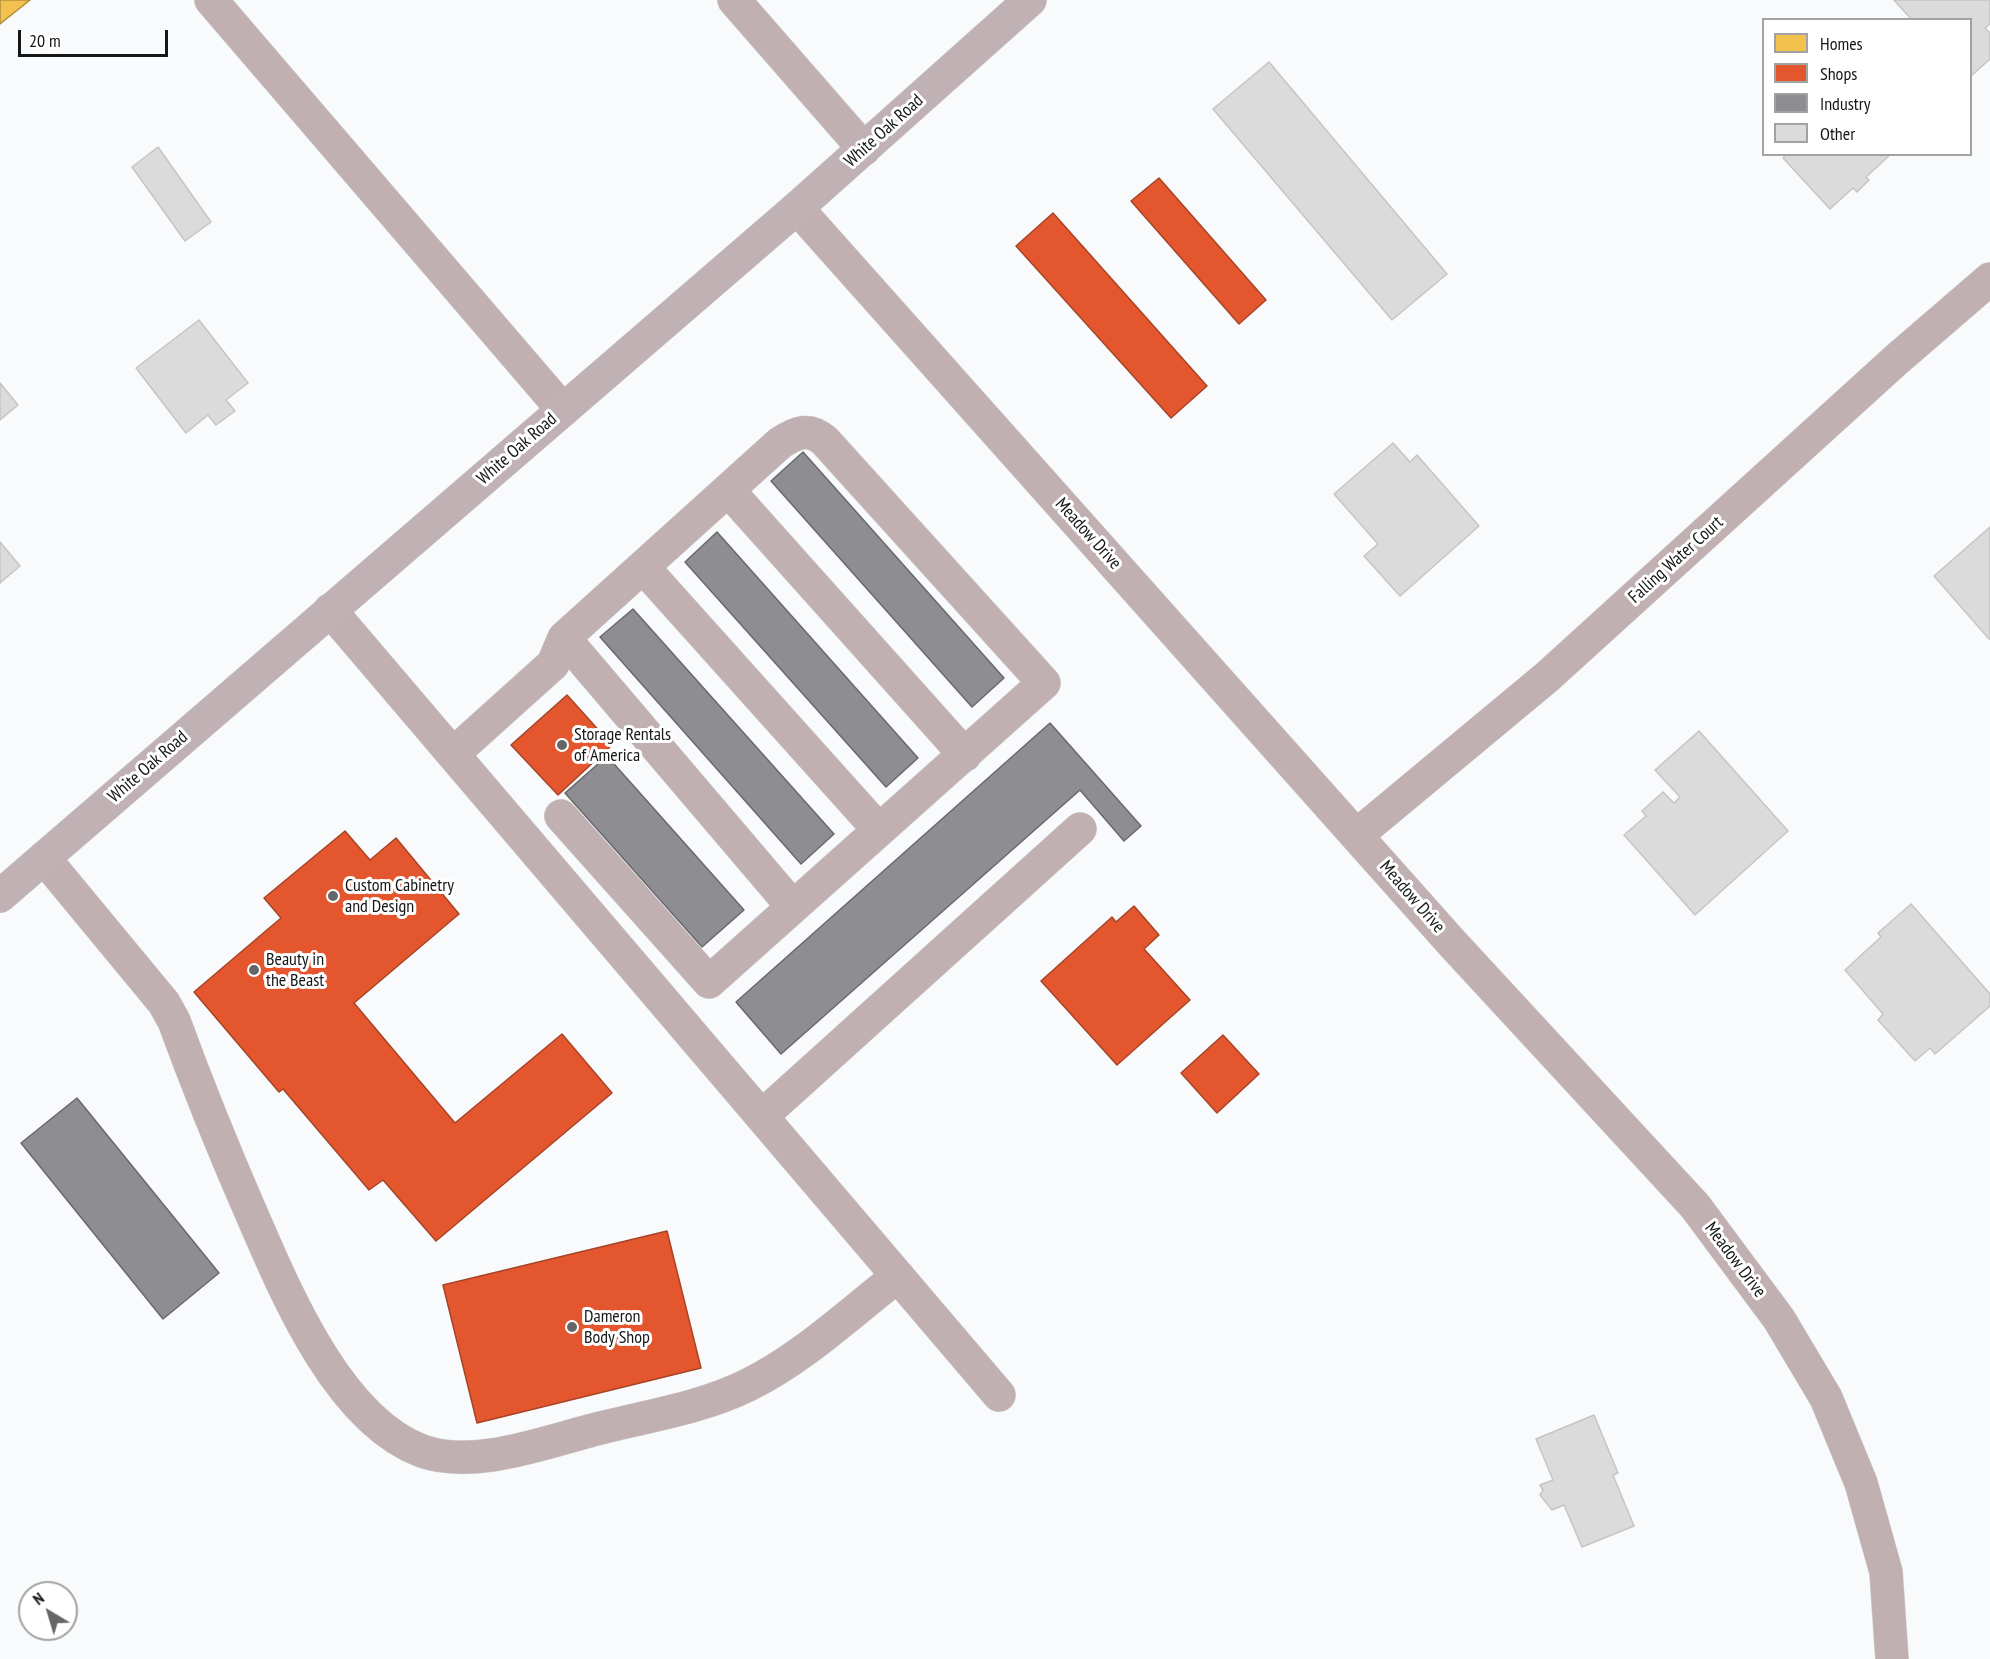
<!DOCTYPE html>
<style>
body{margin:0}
#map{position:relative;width:1990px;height:1659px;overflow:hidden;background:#f9fafc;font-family:"PT Sans Narrow",sans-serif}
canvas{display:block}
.legend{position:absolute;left:1762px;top:18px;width:210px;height:138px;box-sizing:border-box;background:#fff;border:2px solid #a1a2a2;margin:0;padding:8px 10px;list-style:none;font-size:18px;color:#151617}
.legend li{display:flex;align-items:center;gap:12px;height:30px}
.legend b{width:30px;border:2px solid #a1a2a2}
.north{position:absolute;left:18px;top:1581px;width:60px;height:60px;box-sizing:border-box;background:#fff;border:2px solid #a1a2a2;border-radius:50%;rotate:322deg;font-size:16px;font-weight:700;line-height:24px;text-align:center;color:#151617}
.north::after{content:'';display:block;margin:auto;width:21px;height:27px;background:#656667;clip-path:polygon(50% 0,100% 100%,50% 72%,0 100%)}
.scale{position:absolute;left:18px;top:30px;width:150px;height:27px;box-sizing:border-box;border:3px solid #151617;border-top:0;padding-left:8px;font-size:18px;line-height:21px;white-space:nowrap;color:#151617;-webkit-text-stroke:4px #fff;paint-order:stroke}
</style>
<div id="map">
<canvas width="1990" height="1659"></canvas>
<ul class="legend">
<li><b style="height:16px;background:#f2c14e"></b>Homes</li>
<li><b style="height:16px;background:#e4572e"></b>Shops</li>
<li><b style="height:16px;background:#8d8d92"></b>Industry</li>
<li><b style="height:16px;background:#dbdbdc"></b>Other</li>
</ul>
<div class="north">N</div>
<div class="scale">20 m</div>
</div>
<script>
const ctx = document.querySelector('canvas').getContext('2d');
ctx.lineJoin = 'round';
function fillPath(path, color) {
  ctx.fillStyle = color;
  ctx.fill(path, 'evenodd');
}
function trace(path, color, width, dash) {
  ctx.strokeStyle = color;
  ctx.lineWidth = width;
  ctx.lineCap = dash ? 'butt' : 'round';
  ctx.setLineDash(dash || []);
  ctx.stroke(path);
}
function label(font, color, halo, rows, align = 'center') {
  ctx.font = font + ' "PT Sans Narrow",sans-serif';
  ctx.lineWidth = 6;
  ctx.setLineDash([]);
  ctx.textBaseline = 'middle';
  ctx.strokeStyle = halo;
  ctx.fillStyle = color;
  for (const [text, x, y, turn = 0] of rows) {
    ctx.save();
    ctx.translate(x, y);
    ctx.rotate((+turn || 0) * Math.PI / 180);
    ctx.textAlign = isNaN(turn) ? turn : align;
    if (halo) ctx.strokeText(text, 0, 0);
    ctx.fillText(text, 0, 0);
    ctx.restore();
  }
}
const homes = new Path2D(`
 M0,0H30L0,24Z`);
const shops = new Path2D(`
 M1159,178L1266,300L1239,324L1131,201Z
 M1053,213L1207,386L1171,418L1016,246Z
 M567,695L612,745L558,795L511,745Z
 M345,831L370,860L396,838L459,914L354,1003L455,1123L562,1034L612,1093L436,1241L383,1180L369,1190L283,1089L279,1092L194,992L281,918L264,898Z
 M1134,906L1159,935L1144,949L1190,1000L1117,1065L1041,981L1112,917L1116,922Z
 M1223,1035L1259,1074L1217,1113L1181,1073Z
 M667,1231L701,1368L477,1423L443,1285Z`);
const industry = new Path2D(`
 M803,452L1004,678L972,707L771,481Z
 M717,532L918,758L886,787L685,562Z
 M633,609L834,834L801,864L600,637Z
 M1050,723L1141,826L1124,841L1080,790L781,1054L736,1002Z
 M607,756L744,910L702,947L565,793Z
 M77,1098L219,1273L163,1319L21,1143Z`);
const building = new Path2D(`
 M1894,0H1990V24L1985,28L1990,33V59L1970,77V20H1912Z
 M1269,62L1447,274L1392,320L1213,109Z
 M158,147L211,222L185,241L132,167Z
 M1891,154L1866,177L1869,180L1857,192L1853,188L1830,209L1783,158L1787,154Z
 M199,320L248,383L226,400L235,411L216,425L208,415L186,433L136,368Z
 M0,383L18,405L0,420Z
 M1393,443L1410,462L1417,455L1479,526L1400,596L1364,556L1378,544L1334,494Z
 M1990,527V639H1989L1934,576Z
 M0,542L20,566L0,583Z
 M1699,731L1788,831L1695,915L1624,835L1646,816L1642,811L1663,792L1674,803L1680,797L1655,770Z
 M1911,904L1990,994V1006L1935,1054L1930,1048L1915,1061L1878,1020L1883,1014L1845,970L1881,937L1878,933Z
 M1594,1415L1618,1473L1613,1475L1634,1526L1582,1547L1564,1505L1552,1510L1540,1495L1543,1490L1540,1485L1553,1480L1536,1439Z`);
const minor = new Path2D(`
 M211,0L563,410
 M734,0L864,149
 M797,208L1452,943L1695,1206L1779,1319L1826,1398L1861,1483L1886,1572L1892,1659
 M728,490L965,755
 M643,567L879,830
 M330,610L999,1395
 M564,638L793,907
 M453,754L553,664L564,638L780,443C797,432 809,427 825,441L1044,683L709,982L561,816
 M1357,835L1547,677L1896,360L1990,279
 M44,858L164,1003L174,1021C197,1084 222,1146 249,1208C283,1286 336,1419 422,1451C472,1469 540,1444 589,1431C641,1417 700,1409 748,1385C803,1358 850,1313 898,1276
 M762,1116L1080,829`);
const major = new Path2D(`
 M0,896L797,208L1030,0`);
const markers = [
 [562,745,6,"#656667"],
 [333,896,6,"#656667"],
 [254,970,6,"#656667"],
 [572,1327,6,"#656667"]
];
const streetNames = [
 ["White Oak Road",884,131,-42],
 ["White Oak Road",517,449,-41],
 ["Meadow Drive",1088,534,48],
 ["Falling Water Court",1676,560,-42],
 ["White Oak Road",148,767,-41],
 ["Meadow Drive",1412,897,49],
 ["Meadow Drive",1735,1260,53]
];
const poiNames = [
 ["Storage Rentals",574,735],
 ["of America",574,756],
 ["Custom Cabinetry",345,886],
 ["and Design",345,907],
 ["Beauty in",266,960],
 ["the Beast",266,981],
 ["Dameron",584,1317],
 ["Body Shop",584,1338]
];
fillPath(homes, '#f2c14e');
trace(homes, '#b08e3e', 1.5);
fillPath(shops, '#e4572e');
trace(shops, '#a64427', 1.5);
fillPath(industry, '#8d8d92');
trace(industry, '#69696d', 1.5);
fillPath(building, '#dbdbdc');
trace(building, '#c5c5c6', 1.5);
trace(minor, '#d5d6d7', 34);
trace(major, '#d5d6d7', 34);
trace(minor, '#c0b0b2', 33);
trace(major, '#c0b1b5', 33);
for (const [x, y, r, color] of markers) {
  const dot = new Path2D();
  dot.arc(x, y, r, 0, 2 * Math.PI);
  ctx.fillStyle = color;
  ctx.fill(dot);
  trace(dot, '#fff', 2);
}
label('18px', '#151617', '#fff', streetNames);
label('18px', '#151617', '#fff', poiNames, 'left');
</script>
